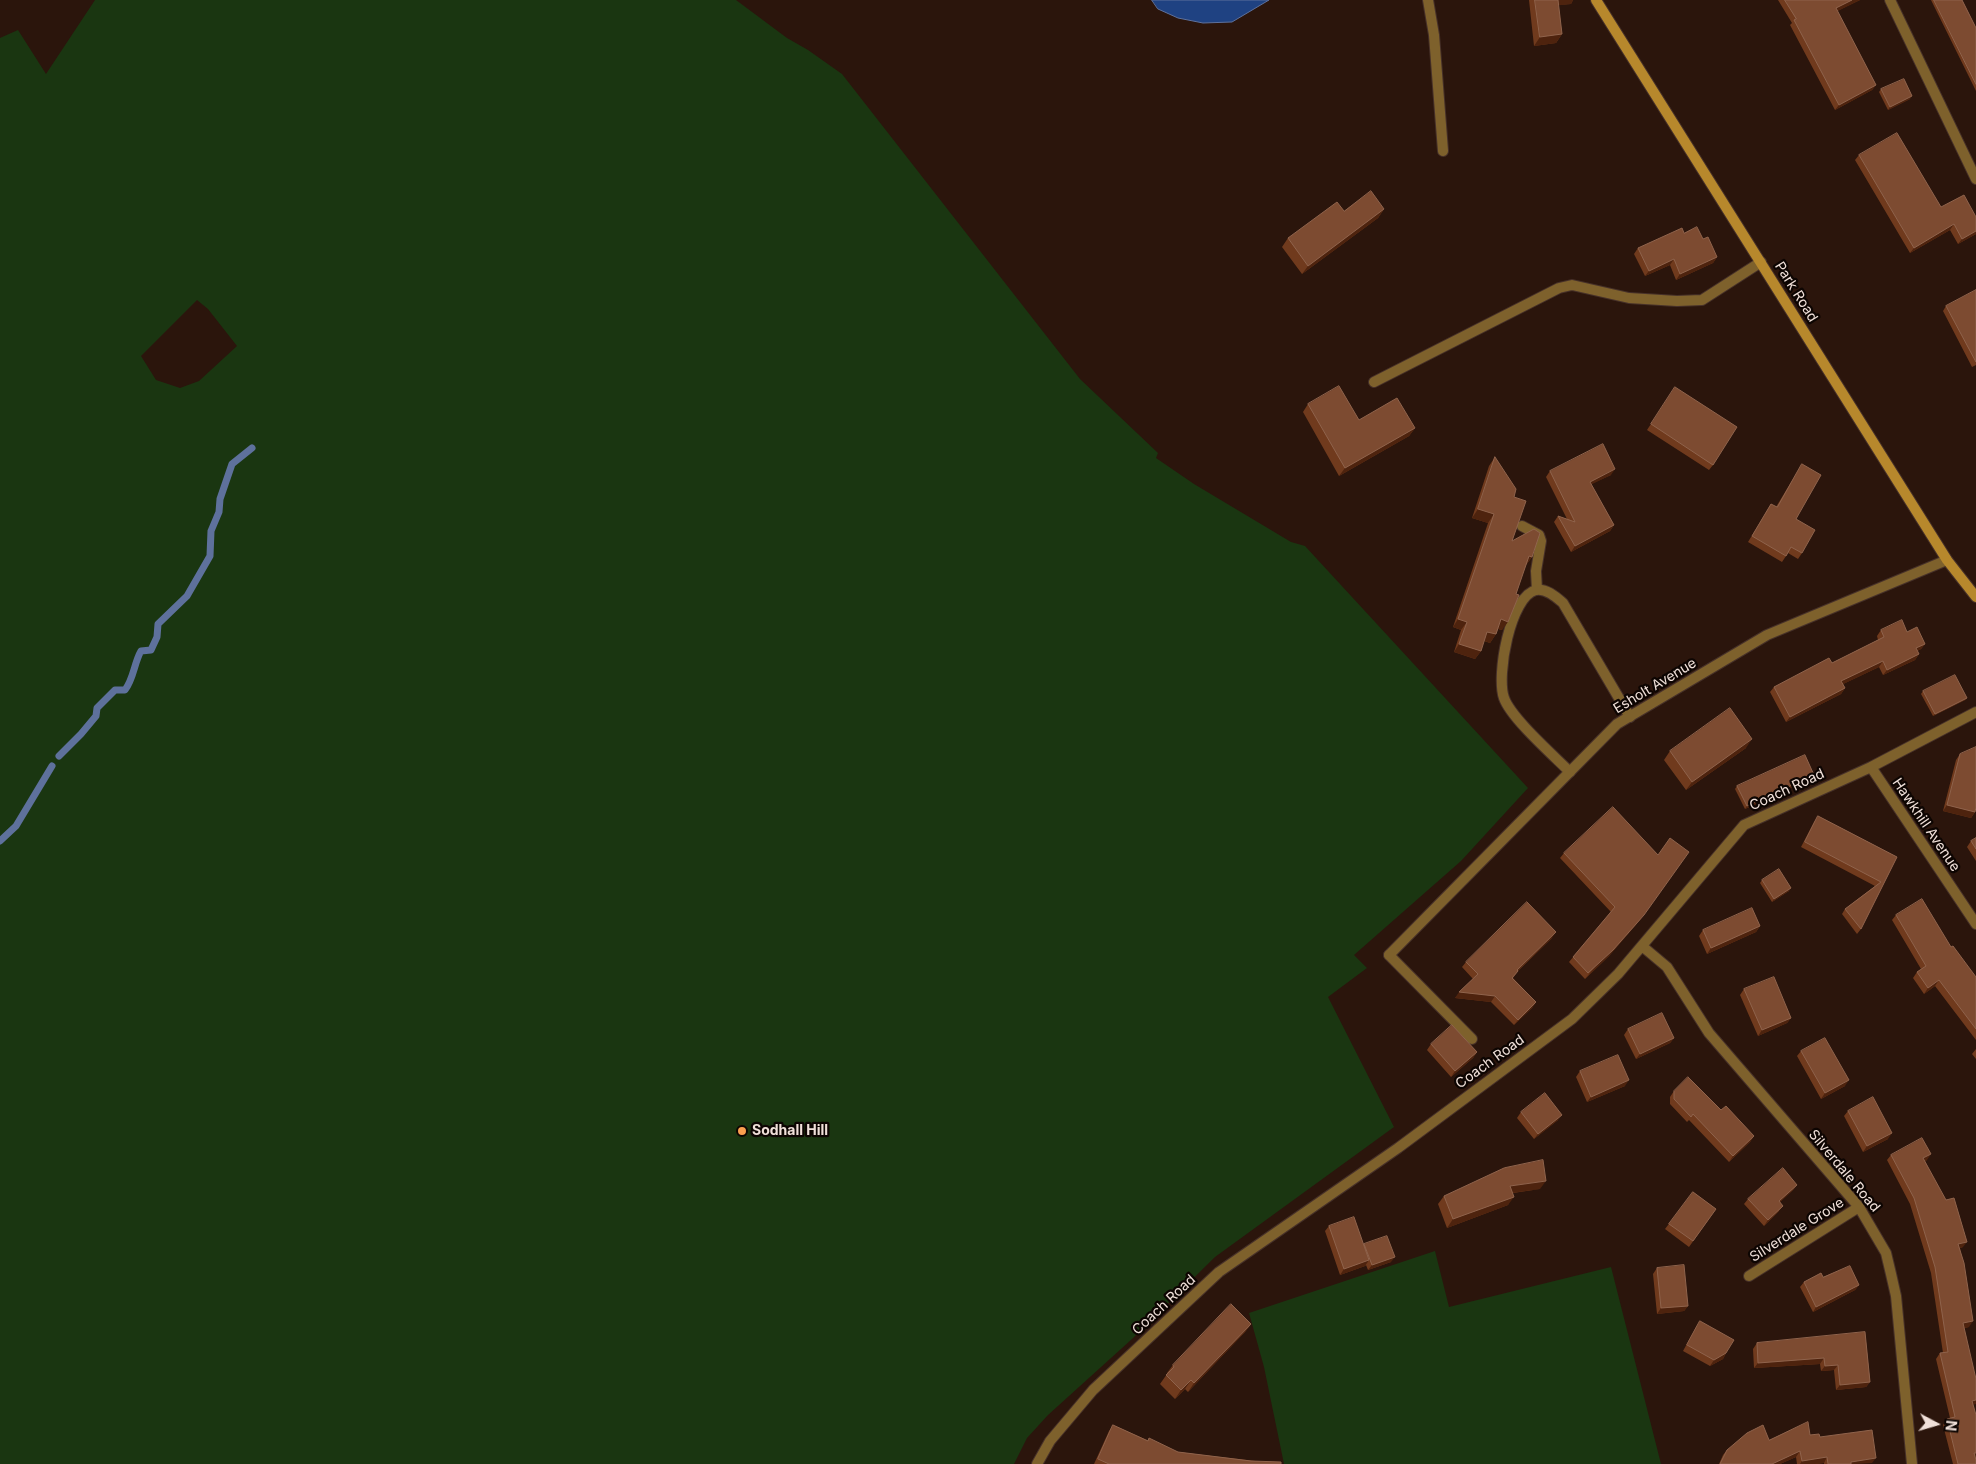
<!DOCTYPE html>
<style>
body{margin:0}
#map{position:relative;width:1976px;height:1464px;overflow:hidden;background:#2b150c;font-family:Inter,sans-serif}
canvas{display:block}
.north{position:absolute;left:1911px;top:1399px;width:50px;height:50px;-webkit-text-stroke:4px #0d0502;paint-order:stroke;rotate:96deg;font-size:14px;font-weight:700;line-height:20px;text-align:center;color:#f0e0d9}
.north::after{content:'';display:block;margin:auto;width:18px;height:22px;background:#f0e0d9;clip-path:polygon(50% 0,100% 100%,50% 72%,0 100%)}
</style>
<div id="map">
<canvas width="1976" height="1464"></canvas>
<div class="north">N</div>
</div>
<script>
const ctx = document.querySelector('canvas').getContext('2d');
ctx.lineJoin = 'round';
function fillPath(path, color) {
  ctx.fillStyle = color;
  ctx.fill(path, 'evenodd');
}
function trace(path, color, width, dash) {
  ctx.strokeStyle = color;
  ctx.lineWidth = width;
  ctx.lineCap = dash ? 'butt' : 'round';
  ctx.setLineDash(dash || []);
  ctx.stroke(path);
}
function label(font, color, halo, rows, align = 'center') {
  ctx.font = font + ' Inter,sans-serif';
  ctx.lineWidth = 4.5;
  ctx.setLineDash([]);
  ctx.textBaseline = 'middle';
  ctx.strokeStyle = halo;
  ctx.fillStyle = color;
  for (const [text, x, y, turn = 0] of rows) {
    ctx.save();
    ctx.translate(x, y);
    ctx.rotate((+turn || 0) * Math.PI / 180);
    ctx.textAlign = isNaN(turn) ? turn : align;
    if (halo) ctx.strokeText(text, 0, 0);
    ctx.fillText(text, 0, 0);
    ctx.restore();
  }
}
const green = new Path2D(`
 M95,0H736L787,38L808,50L842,74L1080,379L1158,453L1156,458L1194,484L1291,542L1305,546L1528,788L1461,861L1354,955L1367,968L1328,997L1394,1127L1215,1257L1132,1339L1048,1415L1027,1438L1014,1464H0V38L18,30L46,74ZM197,300L208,309L237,346L199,381L180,388L156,380L141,356Z
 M1435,1251L1449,1307L1611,1267L1661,1464H1284L1264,1367L1249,1313Z`);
const water = new Path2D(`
 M1152,0H1269L1232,22L1203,23L1178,18L1158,9Z`);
const stream = new Path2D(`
 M59,756L81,734L96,716L97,708L115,690H125C134,678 134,663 141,651L151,650L157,637L158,624L187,596L210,556L211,531L219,512L220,499L232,464L252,448
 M0,841L16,826L52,766`);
const service = new Path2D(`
 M1428,0L1434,35L1443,151
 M1374,382L1559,288L1572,285L1629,298L1677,301L1702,300L1761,262
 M1522,526L1539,535L1541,541L1536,571L1537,590
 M1570,772C1553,755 1511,718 1504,698C1496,676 1510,596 1536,590C1546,588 1556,597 1563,603L1630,717
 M1389,955L1472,1039`);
const minor = new Path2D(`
 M1890,0L1976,179
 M1871,767L1976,924
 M1642,946L1667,967L1709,1033L1859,1207L1886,1253L1891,1274L1896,1296L1912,1464
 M1389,955L1617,724L1767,635L1947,560
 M1749,1276L1859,1207
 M1037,1464L1050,1441L1093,1390L1219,1272L1398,1148L1572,1019L1618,974L1744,825L1871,767L1976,712`);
const secondary = new Path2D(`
 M1596,0L1947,560L1976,597`);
const wall = new Path2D(`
 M1529,0H1573L1571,4L1558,5L1562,34L1556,43L1534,46Z
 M1778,0H1860L1837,11L1876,85L1872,90L1835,110L1790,25L1792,23Z
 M1931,0H1962L1976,28V91Z
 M1881,89L1910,99L1888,110L1879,92Z
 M1859,155L1941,207L1976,217V234L1958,244L1950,230L1910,253L1855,160Z
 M1384,209L1378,218L1302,274L1282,247L1288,238L1344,211Z
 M1684,233L1703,239L1717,257L1713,263L1676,280L1670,265L1645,276L1634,254L1638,248Z
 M1976,290V365L1972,367L1943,311L1946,306Z
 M1675,387L1713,465L1709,470L1647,430Z
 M1308,404L1359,420L1415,428L1409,436L1339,476L1303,412Z
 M1495,457L1514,497L1512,541L1532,557L1526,565L1502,630L1498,629L1496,634L1490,643L1484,641L1481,651L1475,659L1454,652L1461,630L1453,627L1488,523L1472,518L1489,466Z
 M1802,464L1796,519L1802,553L1798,559L1788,553L1782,562L1748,542L1771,504L1776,507Z
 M1550,471L1611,475L1591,484L1614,525L1610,531L1571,552L1554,522L1558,516L1567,519L1546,477Z
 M1881,630L1907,632L1925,644L1921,649L1917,651L1919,654L1915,660L1883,675L1879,667L1843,684L1845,688L1841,694L1786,722L1770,692L1774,687L1832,663L1878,640L1877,636Z
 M1923,691L1967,698L1965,700L1933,716L1921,694Z
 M1746,748L1686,790L1664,760L1670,751Z
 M1960,754L1975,812L1971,818L1943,811L1956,760Z
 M1814,775L1812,778L1745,809L1735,789L1737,786Z
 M1818,816L1897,857L1861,929L1857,934L1842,914L1845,909L1875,886L1801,847L1814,822Z
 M1976,838V861L1967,847L1971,841Z
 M1564,853L1640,920L1609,956L1585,979L1569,962L1611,912L1560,858Z
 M1762,880L1789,891L1772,902L1760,883Z
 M1896,915L1951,947L1976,977V1040L1935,986L1924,994L1913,978L1917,972L1921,969L1892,920Z
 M1760,926L1756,932L1707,954L1699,936L1703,930Z
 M1552,938L1518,971L1513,978L1536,1002L1532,1008L1514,1025L1491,1002L1455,998L1473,979L1462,967L1466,962Z
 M1744,989L1791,1018L1787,1023L1758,1036L1740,995Z
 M1628,1029L1674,1038L1670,1043L1636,1059L1624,1035Z
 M1431,1044L1477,1052L1473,1058L1451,1077L1427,1050Z
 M1976,1049V1059L1972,1054Z
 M1801,1051L1845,1086L1821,1099L1797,1056Z
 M1580,1071L1625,1086L1587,1102L1576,1077Z
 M1674,1091L1721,1110L1754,1136L1750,1142L1729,1162L1689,1120L1687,1122L1670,1104V1097Z
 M1848,1111L1888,1139L1863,1152L1844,1116Z
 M1521,1112L1558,1120L1534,1139L1517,1118Z
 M1891,1155L1927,1160L1925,1161L1963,1247L1960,1248L1969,1327L1964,1328L1973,1405L1976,1464H1953L1943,1425L1947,1419L1950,1418L1936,1359L1940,1353H1943L1931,1273L1910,1204L1887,1160Z
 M1797,1185L1793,1190L1780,1202L1779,1211L1764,1226L1744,1204L1748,1199Z
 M1540,1189L1513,1193L1508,1205L1447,1228L1438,1204L1444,1196Z
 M1693,1192L1716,1209L1689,1247L1665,1229Z
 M1329,1226L1364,1245L1391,1262L1368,1270L1366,1265L1365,1266L1340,1275L1325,1231Z
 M1657,1268L1688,1306L1684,1311L1657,1314L1653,1274Z
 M1823,1277L1859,1285L1855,1290L1813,1312L1800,1287L1804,1282Z
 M1700,1321L1726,1353L1723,1359L1710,1366L1683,1351L1696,1327Z
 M1251,1324L1245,1332L1188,1392L1185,1389L1175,1399L1160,1384L1167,1374V1373L1173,1365Z
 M1865,1332L1870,1382L1866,1387L1836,1390L1834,1370L1821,1371L1820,1364L1754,1368L1753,1349L1757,1343Z
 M1113,1425L1147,1440L1178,1452L1281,1464H1094L1109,1431Z
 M1810,1435L1820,1437L1872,1463L1824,1464V1463L1815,1464H1797L1796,1457L1780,1464H1719L1723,1455L1727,1450L1769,1440Z`);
const shadedWall = new Path2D(`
 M1556,0H1573L1571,4L1552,6Z
 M1852,0H1860L1832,14L1836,8Z
 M1562,34L1556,43L1534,46L1540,37Z
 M1876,85L1872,90L1835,110L1839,105Z
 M1912,96L1910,99L1888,110L1890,107Z
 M1384,209L1378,218L1302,274L1308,266Z
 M1954,224L1950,230L1910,253L1914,248Z
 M1976,231V234L1958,244L1962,239Z
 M1717,257L1713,263L1676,280L1680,274Z
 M1674,259L1670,265L1645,276L1649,271Z
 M1415,428L1409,436L1339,476L1345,468Z
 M1615,469L1611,475L1586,487L1590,482Z
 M1478,509L1494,514L1488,523L1472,518Z
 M1614,525L1610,531L1571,552L1575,546Z
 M1529,556L1532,557L1526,565Z
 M1458,619L1467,622L1461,630L1453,627Z
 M1501,619L1508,622L1502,630L1495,628Z
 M1487,632L1496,634L1490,643L1482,640Z
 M1459,644L1481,651L1475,659L1454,652Z
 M1925,644L1921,649L1912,654L1916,648Z
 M1919,654L1915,660L1883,675L1887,670Z
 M1883,661L1879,667L1837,687L1841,681Z
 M1845,688L1841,694L1786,722L1790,717Z
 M1967,698L1965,700L1933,716L1935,714Z
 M1752,739L1746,748L1686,790L1692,782Z
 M1814,775L1812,778L1745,809L1747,806Z
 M1947,805L1975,812L1971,818L1943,811Z
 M1689,852L1640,920L1609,956L1585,979Z
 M1791,888L1789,891L1772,902L1774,899Z
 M1760,926L1756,932L1707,954L1711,948Z
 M1556,932L1552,938L1513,975L1517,970Z
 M1939,980L1935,986L1924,994L1928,988Z
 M1459,992L1495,996L1491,1002L1455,998Z
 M1536,1002L1532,1008L1514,1025L1518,1020Z
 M1791,1018L1787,1023L1758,1036L1762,1030Z
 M1674,1038L1670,1043L1636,1059L1640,1054Z
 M1477,1052L1473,1058L1451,1077L1455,1071Z
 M1629,1080L1625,1086L1587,1102L1591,1097Z
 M1849,1080L1845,1086L1821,1099L1825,1093Z
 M1562,1115L1558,1120L1534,1139L1538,1134Z
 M1892,1133L1888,1139L1863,1152L1867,1146Z
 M1754,1136L1750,1142L1729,1162L1733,1156Z
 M1931,1154L1927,1160L1919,1164L1923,1158Z
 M1546,1181L1540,1189L1504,1194L1510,1186Z
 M1797,1185L1793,1190L1775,1207L1779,1201Z
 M1514,1197L1508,1205L1447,1228L1453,1219Z
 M1783,1206L1779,1211L1764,1226L1768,1220Z
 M1967,1242L1963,1247L1954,1250L1958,1244Z
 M1395,1257L1391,1262L1368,1270L1372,1265Z
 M1369,1260L1365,1266L1340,1275L1344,1269Z
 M1859,1285L1855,1290L1813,1312L1816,1307Z
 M1688,1306L1684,1311L1657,1314L1661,1308Z
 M1973,1321L1969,1327L1959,1329L1963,1323Z
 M1251,1324L1245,1332L1188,1392L1194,1383Z
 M1726,1353L1723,1359L1710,1366L1714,1360Z
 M1824,1358L1820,1364L1754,1368L1758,1363Z
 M1838,1365L1834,1370L1821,1371L1825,1366Z
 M1191,1380L1185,1389L1175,1399L1181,1390Z
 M1870,1382L1866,1387L1836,1390L1840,1385Z
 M1976,1400V1404L1968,1406L1972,1401Z
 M1800,1451L1796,1457L1780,1464H1772Z
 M1827,1457L1824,1463L1815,1464H1800L1802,1461Z
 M1876,1458L1872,1463L1849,1464L1851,1462Z`);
const building = new Path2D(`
 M1535,0H1558L1562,34L1540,37Z
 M1785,0H1852L1836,8L1876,85L1839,105L1794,20L1796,19Z
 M1934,0H1962L1976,28V84Z
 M1904,79L1912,96L1890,107L1881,89Z
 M1897,133L1941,207L1964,195L1976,217V231L1962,239L1954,224L1914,248L1859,155Z
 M1371,191L1384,209L1308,266L1288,238L1337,202L1344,211Z
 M1697,227L1703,239L1708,237L1717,257L1680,274L1674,259L1649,271L1638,248L1682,228L1684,233Z
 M1976,290V362L1946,306Z
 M1339,386L1359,420L1397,398L1415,428L1345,468L1308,404Z
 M1675,387L1737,427L1713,465L1651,424Z
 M1603,444L1615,469L1590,482L1614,525L1575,546L1558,516L1575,522L1550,471Z
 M1495,457L1516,489L1514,497L1526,501L1512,541L1534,529L1540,533L1532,557L1529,556L1516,594L1519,595L1508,622L1501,619L1496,634L1487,632L1481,651L1459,644L1467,622L1458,619L1494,514L1478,509Z
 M1802,464L1821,475L1796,519L1815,530L1802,553L1791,547L1786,556L1752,536L1771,504L1777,507Z
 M1902,620L1907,632L1917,627L1925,644L1916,648L1919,654L1887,670L1883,661L1841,681L1845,688L1790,717L1774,687L1829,658L1832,663L1884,637L1881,630Z
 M1955,675L1967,698L1935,714L1923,691Z
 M1730,708L1752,739L1692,782L1670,751Z
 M1976,747V807L1975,812L1947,805L1960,754Z
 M1805,755L1814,775L1747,806L1737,786Z
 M1613,807L1658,855L1670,838L1689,852L1644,915L1613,950L1588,973L1573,957L1615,907L1564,853Z
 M1818,816L1897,857L1861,929L1845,909L1881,882L1805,842Z
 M1976,838V849L1971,841Z
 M1779,869L1791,888L1774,899L1762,880Z
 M1922,899L1951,947L1953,946L1976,977V1029L1939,980L1928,988L1917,972L1926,966L1896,915Z
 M1527,902L1556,932L1517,970L1518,971L1512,978L1536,1002L1518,1020L1495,996L1459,992L1478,974L1466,962Z
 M1752,908L1760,926L1711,948L1703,930Z
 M1774,977L1791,1018L1762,1030L1744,989Z
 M1662,1013L1674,1038L1640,1054L1628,1029Z
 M1452,1025L1477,1052L1455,1071L1431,1044Z
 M1825,1038L1849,1080L1825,1093L1801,1051Z
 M1618,1055L1629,1080L1591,1097L1580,1071Z
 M1688,1077L1721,1110L1726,1106L1754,1136L1733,1156L1693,1114L1691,1117L1674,1099V1091Z
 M1545,1093L1562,1115L1538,1134L1521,1112Z
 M1873,1097L1892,1133L1867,1146L1848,1111Z
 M1922,1138L1931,1154L1923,1158L1946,1200L1954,1198L1967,1242L1958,1244L1964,1263L1973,1321L1963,1323L1976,1379V1400L1972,1401L1976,1415V1453H1974L1976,1460V1464H1958L1947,1419L1955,1417L1940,1353L1948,1352L1935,1267L1914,1198L1891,1155Z
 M1543,1160L1546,1181L1510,1186L1514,1197L1453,1219L1444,1196L1504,1168Z
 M1783,1168L1797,1185L1779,1201L1783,1206L1768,1220L1748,1199Z
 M1693,1192L1716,1209L1693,1241L1669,1224Z
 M1354,1217L1369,1260L1344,1269L1329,1226Z
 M1387,1236L1395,1257L1372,1265L1364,1244Z
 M1684,1265L1688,1306L1661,1308L1657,1268Z
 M1850,1266L1859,1285L1816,1307L1804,1282L1821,1273L1823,1277Z
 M1231,1304L1251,1324L1194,1383L1191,1380L1181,1390L1166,1375L1174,1367L1173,1365Z
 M1700,1321L1734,1340L1726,1353L1714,1360L1687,1345Z
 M1865,1332L1870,1382L1840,1385L1838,1365L1825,1366L1824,1358L1758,1363L1757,1343Z
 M1808,1422L1810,1435L1819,1434L1820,1437L1872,1430L1876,1458L1851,1462V1464H1828L1827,1457L1802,1461L1800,1451L1772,1464H1720L1727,1450L1747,1433L1763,1425L1769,1440Z
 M1113,1425L1148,1441L1149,1438L1178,1452L1251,1461L1281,1462V1464H1109L1098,1459Z`);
const markers = [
 [742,1131,5,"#fa9f4f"]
];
const streetNames = [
 ["Park Road",1796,292,58],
 ["Esholt Avenue",1655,686,-31],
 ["Coach Road",1787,790,-25],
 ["Hawkhill Avenue",1926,825,56],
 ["Coach Road",1490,1062,-36],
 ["Silverdale Road",1844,1171,50],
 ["Silverdale Grove",1797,1230,-32],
 ["Coach Road",1164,1305,-43]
];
const poiNames = [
 ["Sodhall Hill",752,1131]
];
fillPath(green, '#1a3611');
fillPath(water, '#1f4282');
trace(water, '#5e719c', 1);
trace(stream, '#5e719c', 7);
trace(service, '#473129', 12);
trace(minor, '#473129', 12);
trace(secondary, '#473129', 12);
trace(service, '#7e612c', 10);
trace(minor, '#7e612c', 10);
trace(secondary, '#b7882c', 10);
fillPath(wall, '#703a1d');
fillPath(shadedWall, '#4e230e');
fillPath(building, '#7d4b31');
trace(building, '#8f634c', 1);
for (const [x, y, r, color] of markers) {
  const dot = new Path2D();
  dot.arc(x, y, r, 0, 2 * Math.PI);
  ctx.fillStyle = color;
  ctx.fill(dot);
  trace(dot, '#0d0502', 2);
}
label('14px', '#f0e0d9', '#0d0502', streetNames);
label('bold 14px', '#f0e0d9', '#0d0502', poiNames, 'left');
</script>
